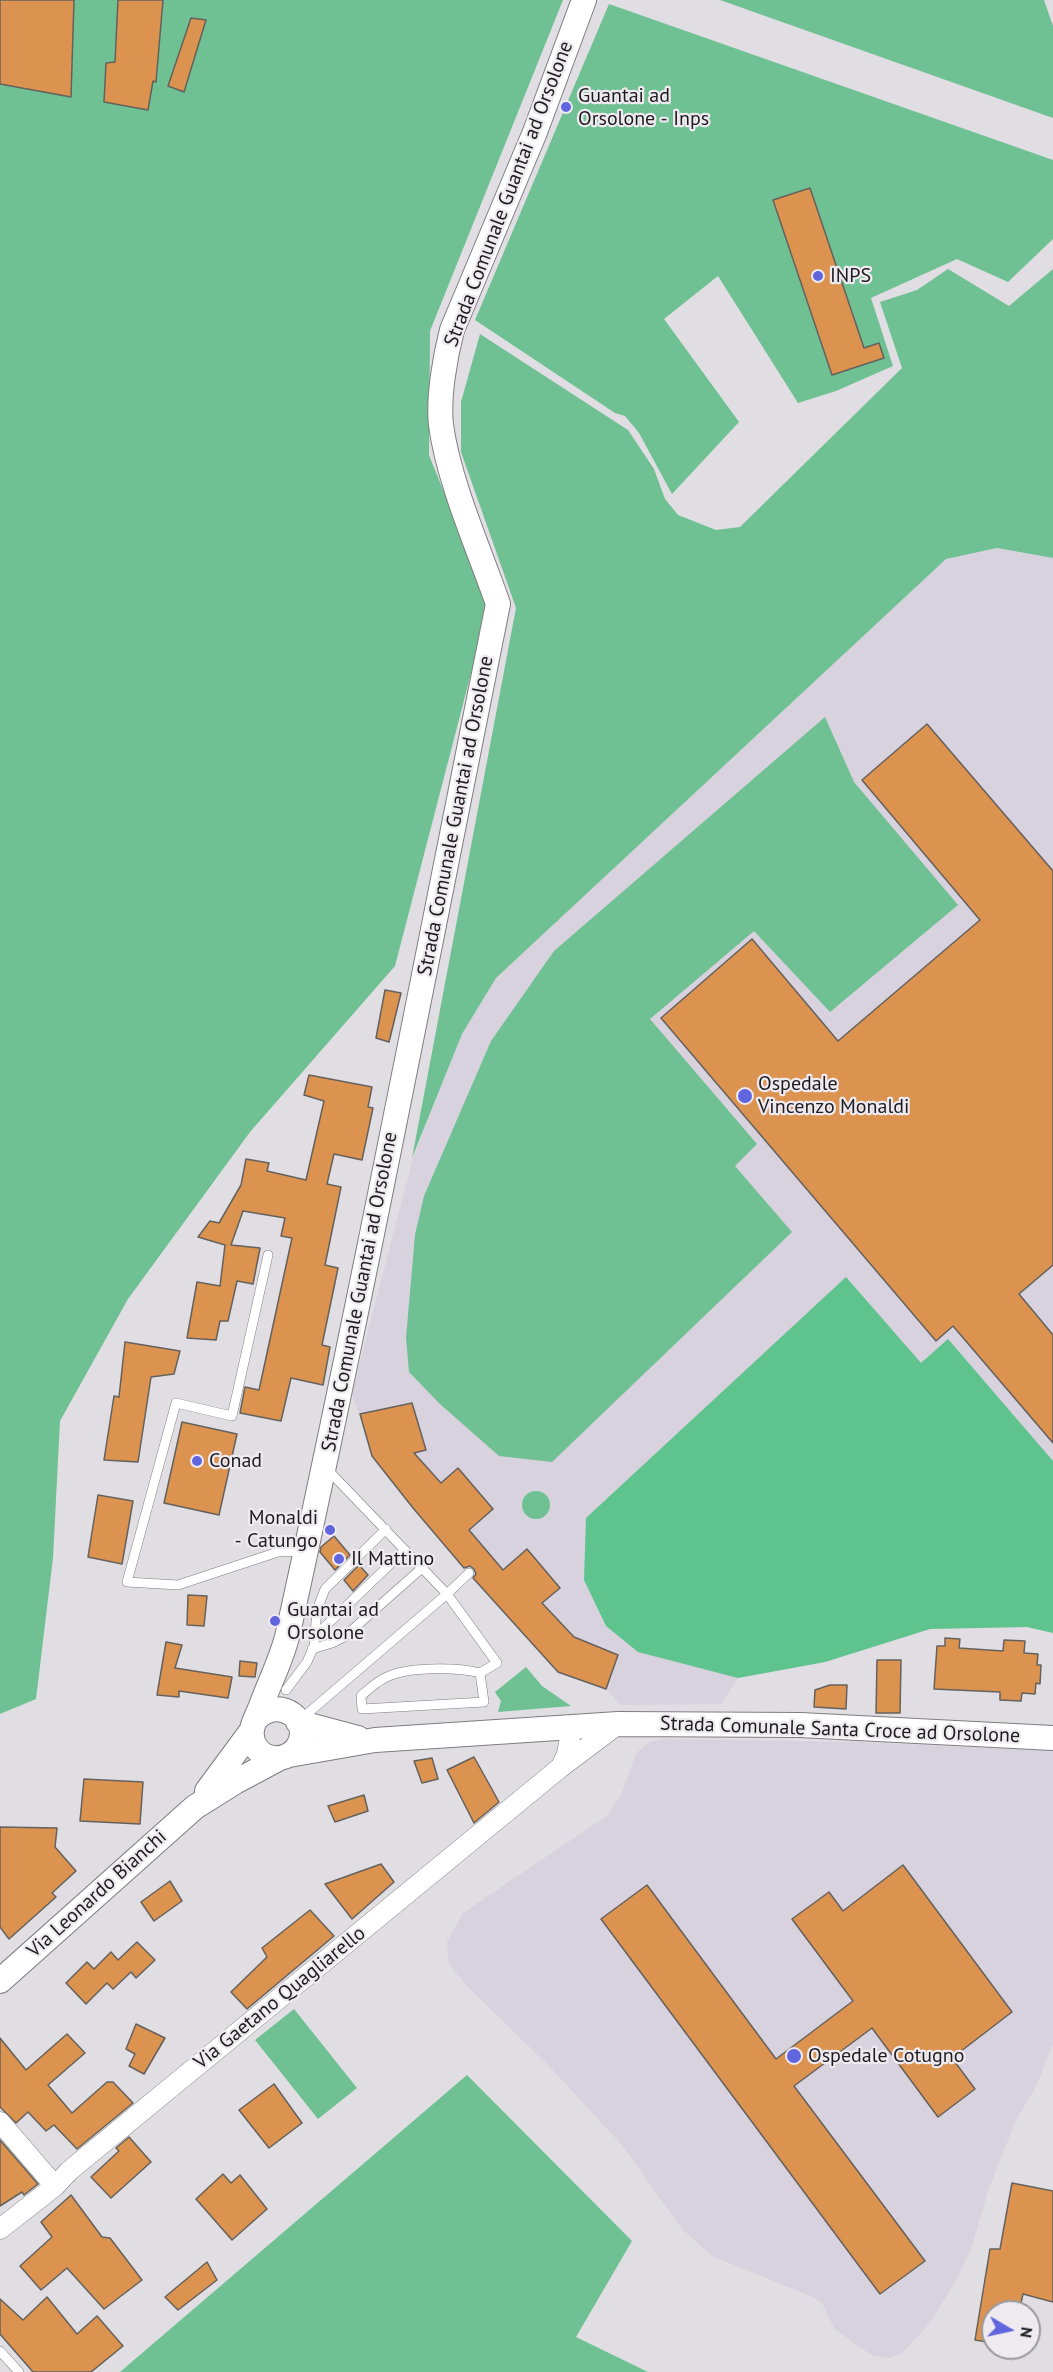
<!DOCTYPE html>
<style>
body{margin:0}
#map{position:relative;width:1053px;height:2372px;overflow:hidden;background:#e0dde3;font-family:"PT Sans",sans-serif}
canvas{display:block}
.north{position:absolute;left:981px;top:2300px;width:60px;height:60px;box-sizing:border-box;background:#eeeaf0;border:2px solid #9a989c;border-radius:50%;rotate:99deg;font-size:16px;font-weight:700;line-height:24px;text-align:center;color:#1d1c1e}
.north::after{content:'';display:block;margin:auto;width:21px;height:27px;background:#6166de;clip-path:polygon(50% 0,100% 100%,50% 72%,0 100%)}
</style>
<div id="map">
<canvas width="1053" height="2372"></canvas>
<div class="north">N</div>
</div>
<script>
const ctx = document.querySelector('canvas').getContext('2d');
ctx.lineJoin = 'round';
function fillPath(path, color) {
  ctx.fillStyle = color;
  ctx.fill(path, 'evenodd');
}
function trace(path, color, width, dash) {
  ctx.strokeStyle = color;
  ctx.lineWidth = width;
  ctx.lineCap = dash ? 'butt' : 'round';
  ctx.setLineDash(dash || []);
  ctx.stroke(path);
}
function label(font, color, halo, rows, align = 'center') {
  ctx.font = font + ' "PT Sans",sans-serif';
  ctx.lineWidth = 4.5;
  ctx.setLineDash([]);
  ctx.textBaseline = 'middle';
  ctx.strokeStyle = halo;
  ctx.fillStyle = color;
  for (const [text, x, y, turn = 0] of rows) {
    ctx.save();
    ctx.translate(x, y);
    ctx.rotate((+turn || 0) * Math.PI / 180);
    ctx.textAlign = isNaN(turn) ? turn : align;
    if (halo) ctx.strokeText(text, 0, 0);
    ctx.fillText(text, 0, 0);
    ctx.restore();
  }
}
const built = new Path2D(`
 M997,548L1053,558V1633L1027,1627L930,1629L825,1662L738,1678L721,1704L621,1705L606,1689L558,1672L448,1549L372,1456L352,1393L413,1158L462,1034L496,978L946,559Z
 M665,1739L857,1742L1053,1751V2044L1036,2087L1016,2120L988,2191L972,2246L957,2279L929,2324L902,2353L890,2358L873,2356L854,2343L834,2328L823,2305L813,2297L712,2256L683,2230L621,2144L551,2068L464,1983L449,1964L447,1942L463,1913L608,1815L622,1793L636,1753L650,1742Z`);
const green = new Path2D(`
 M0,0H563L430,331L429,455L489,604L395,966L250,1132L128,1299L60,1421L53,1558L36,1699L0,1714Z
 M720,0H1044L1053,26V118Z
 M609,4L1053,160V239L1008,282L957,259L871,298L893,366L836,391L798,403L718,276L664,319L739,422L672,494L639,433L625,416L615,413L475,320Z
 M948,269L1009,306L1053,269V558L997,548L946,559L496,978L462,1034L412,1158L516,608L461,452V402L480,334L628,430L654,469L665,499L678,515L716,530L740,527L902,368L880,302L917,290Z
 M825,717L854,782L958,905L830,1012L754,931L650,1019L757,1144L735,1166L792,1232L552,1462L499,1456L440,1404L409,1372L406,1338L415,1235L424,1196L491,1041L554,951Z
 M522 1505a14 14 0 1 1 28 0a14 14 0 1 1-28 0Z
 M526,1667L542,1686L571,1706L498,1712L501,1701L495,1692Z
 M294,2009L357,2088L318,2119L255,2040Z
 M467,2075L632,2241L576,2337L648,2372H120Z`);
const forest = new Path2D(`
 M846,1277L921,1363L948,1339L1053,1461V1633L1027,1627L930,1629L825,1662L738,1678L638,1652L606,1626L584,1580L586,1518Z`);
const building = new Path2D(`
 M0,0H74L71,97L0,84Z
 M118,0H163L156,82L153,81L148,110L104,102L106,63L115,62Z
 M191,18L206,20L184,92L168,86Z
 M810,188L864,348L879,343L884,358L832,375L773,200Z
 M927,724L1053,871V1265L1019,1294L1053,1335V1443L953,1326L936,1341L661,1018L752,939L838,1041L980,920L862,780Z
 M385,990L401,993L389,1042L376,1038Z
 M309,1075L372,1087L368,1107L373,1108L362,1160L334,1154L327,1184L341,1187L325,1265L338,1268L322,1345L330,1347L323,1385L291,1378L281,1421L240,1413L245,1387L259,1390L292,1238L281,1236L285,1218L243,1211L231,1245L260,1248L253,1284L237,1281L228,1321H220L216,1340L187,1338L197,1282L220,1286L225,1245L198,1237L210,1221L219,1223L241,1185L246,1159L269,1163L267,1171L306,1180L324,1101L304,1095Z
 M125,1342L180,1351L174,1374L151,1377L138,1462L104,1460L114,1396L119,1397Z
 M412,1403L426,1450L414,1453L441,1483L458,1468L493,1509L469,1530L503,1570L527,1549L560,1588L542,1603L574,1637L618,1655L606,1689L558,1672L473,1578L476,1574L474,1569L470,1566L464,1568L413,1508L372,1456L360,1414Z
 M182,1422L237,1434L219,1515L164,1503Z
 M98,1495L133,1501L122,1564L88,1557Z
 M334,1536L350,1555L335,1570L320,1552L321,1547Z
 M359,1565L368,1575L353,1591L344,1580Z
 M188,1595L207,1596L204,1626L187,1625Z
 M945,1638L960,1639L959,1648L1003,1651L1004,1640L1025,1641L1024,1653L1038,1654L1037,1665H1041L1040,1684L1036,1683L1035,1694L1022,1693L1021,1701L1000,1700V1692L934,1689L937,1646H945Z
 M166,1642L182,1645L175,1668L232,1677L228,1698L179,1691V1697L157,1695Z
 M877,1660H901L900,1713H876Z
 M240,1661L257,1663L255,1677L239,1676Z
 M830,1685H847L846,1709L814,1707L815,1690Z
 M474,1757L499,1802L474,1823L447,1770Z
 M432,1758L438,1779L422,1783L414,1761Z
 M84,1779L143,1782L140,1824L80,1821Z
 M364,1795L368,1811L335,1822L328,1806Z
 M0,1827L57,1828L55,1847L76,1871L52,1893L56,1897L9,1939L0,1927Z
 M381,1864L394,1882L352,1919L325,1884Z
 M903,1865L1012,2012L952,2058L975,2089L938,2117L872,2028L794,2086L925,2261L880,2294L601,1919L647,1885L776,2059L853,2001L792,1919L829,1892L843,1911Z
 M170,1881L182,1901L154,1921L141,1902Z
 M310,1910L334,1936L247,2009L231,1992L267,1957L262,1948Z
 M137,1942L155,1960L136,1978L131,1972L113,1989L107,1983L86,2004L66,1983L87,1962L94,1969L111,1952L118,1960Z
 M136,2024L165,2038L144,2074L129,2066L135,2054L126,2049Z
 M67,2034L85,2053L48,2085L72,2113L107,2082H113L133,2103L77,2149L54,2125L46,2131L28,2112L16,2123L0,2107V2038L26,2070Z
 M274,2084L302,2123L269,2148L239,2110Z
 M129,2137L151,2162L111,2198L91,2177L119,2151L116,2148Z
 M0,2140L38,2184L24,2195L22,2192L0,2206Z
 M223,2174L231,2183L240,2175L267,2209L232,2240L196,2199Z
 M1012,2183L1053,2191V2302L1023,2294L1019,2312H993V2343L975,2340L990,2249H1000Z
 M71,2195L102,2237L110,2238L142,2280L104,2309L67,2268L41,2290L20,2266L52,2237L41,2222Z
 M207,2262L217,2280L178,2310L165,2297Z
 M47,2297L77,2334L97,2316L123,2346L91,2372H33L0,2334V2299L23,2320Z`);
const service = new Path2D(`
 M268,1255L232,1416L176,1403L127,1582L178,1585L278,1552L305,1551
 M469,1573L447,1594L497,1663L480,1673C457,1667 404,1666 383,1679C375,1683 368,1690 361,1696L362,1709L484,1702L480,1673
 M315,1636L405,1550
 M312,1649L332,1643L344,1637L422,1568
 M286,1690L307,1662L314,1646L317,1610L325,1589L386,1529
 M300,1720L447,1594L327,1469
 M0,2351L19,2372`);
const minor = new Path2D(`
 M561,1767L618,1724
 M0,2122L55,2186
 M0,2229L55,2186L69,2171L561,1767L567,1754L572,1726`);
const tertiary = new Path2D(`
 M256,1719C280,1694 315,1722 297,1748C292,1755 282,1759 274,1758C260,1757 250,1744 252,1730C253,1722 258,1714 261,1706C270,1681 282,1659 288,1633C363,1291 429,947 498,604C479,549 449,483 441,425C438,397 445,357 452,330L535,132L584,0
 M298,1722L358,1738
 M289,1755L375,1740L618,1724L800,1725L1053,1738
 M207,1791L252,1730
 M0,1981L195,1807L235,1782L280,1758`);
const markers = [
 [566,107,6,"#6166de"],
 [818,276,6,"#6166de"],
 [745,1096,8,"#6166de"],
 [197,1461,6,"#6166de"],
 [330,1530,6,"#6166de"],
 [339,1559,6,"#6166de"],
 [275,1621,6,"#6166de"],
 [794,2056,8,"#6166de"]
];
const poiNames = [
 ["Guantai ad",578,96],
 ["Orsolone - Inps",578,119],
 ["INPS",830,276],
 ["Ospedale",758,1084],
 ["Vincenzo Monaldi",758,1107],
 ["Conad",209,1461],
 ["Monaldi",318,1518,"right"],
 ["- Catungo",318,1541,"right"],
 ["Il Mattino",351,1559],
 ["Guantai ad",287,1610],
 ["Orsolone",287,1633],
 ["Ospedale Cotugno",808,2056]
];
const streetNames = [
 ["Strada Comunale Guantai ad Orsolone",509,194,-69],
 ["Strada Comunale Guantai ad Orsolone",456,816,-79],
 ["Strada Comunale Guantai ad Orsolone",360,1292,-79],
 ["Strada Comunale Santa Croce ad Orsolone",840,1730,2],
 ["Via Leonardo Bianchi",97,1894,-42],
 ["Via Gaetano Quagliarello",280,1998,-39]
];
fillPath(built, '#d8d1de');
fillPath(green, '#6fc193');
fillPath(forest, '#5fc38e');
fillPath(building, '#dc934f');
trace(building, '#65615d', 1.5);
trace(service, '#7f7c82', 10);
trace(minor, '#7f7c82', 21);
trace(tertiary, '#7f7c82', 26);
trace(service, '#fff', 9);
trace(minor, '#fff', 20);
trace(tertiary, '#fff', 24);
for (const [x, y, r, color] of markers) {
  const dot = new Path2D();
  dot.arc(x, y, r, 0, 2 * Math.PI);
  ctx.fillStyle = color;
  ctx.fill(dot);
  trace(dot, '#eeeaf0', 2);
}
label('20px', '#1d1c1e', '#eeeaf0', poiNames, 'left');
label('20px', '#1d1c1e', '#eeeaf0', streetNames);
</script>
